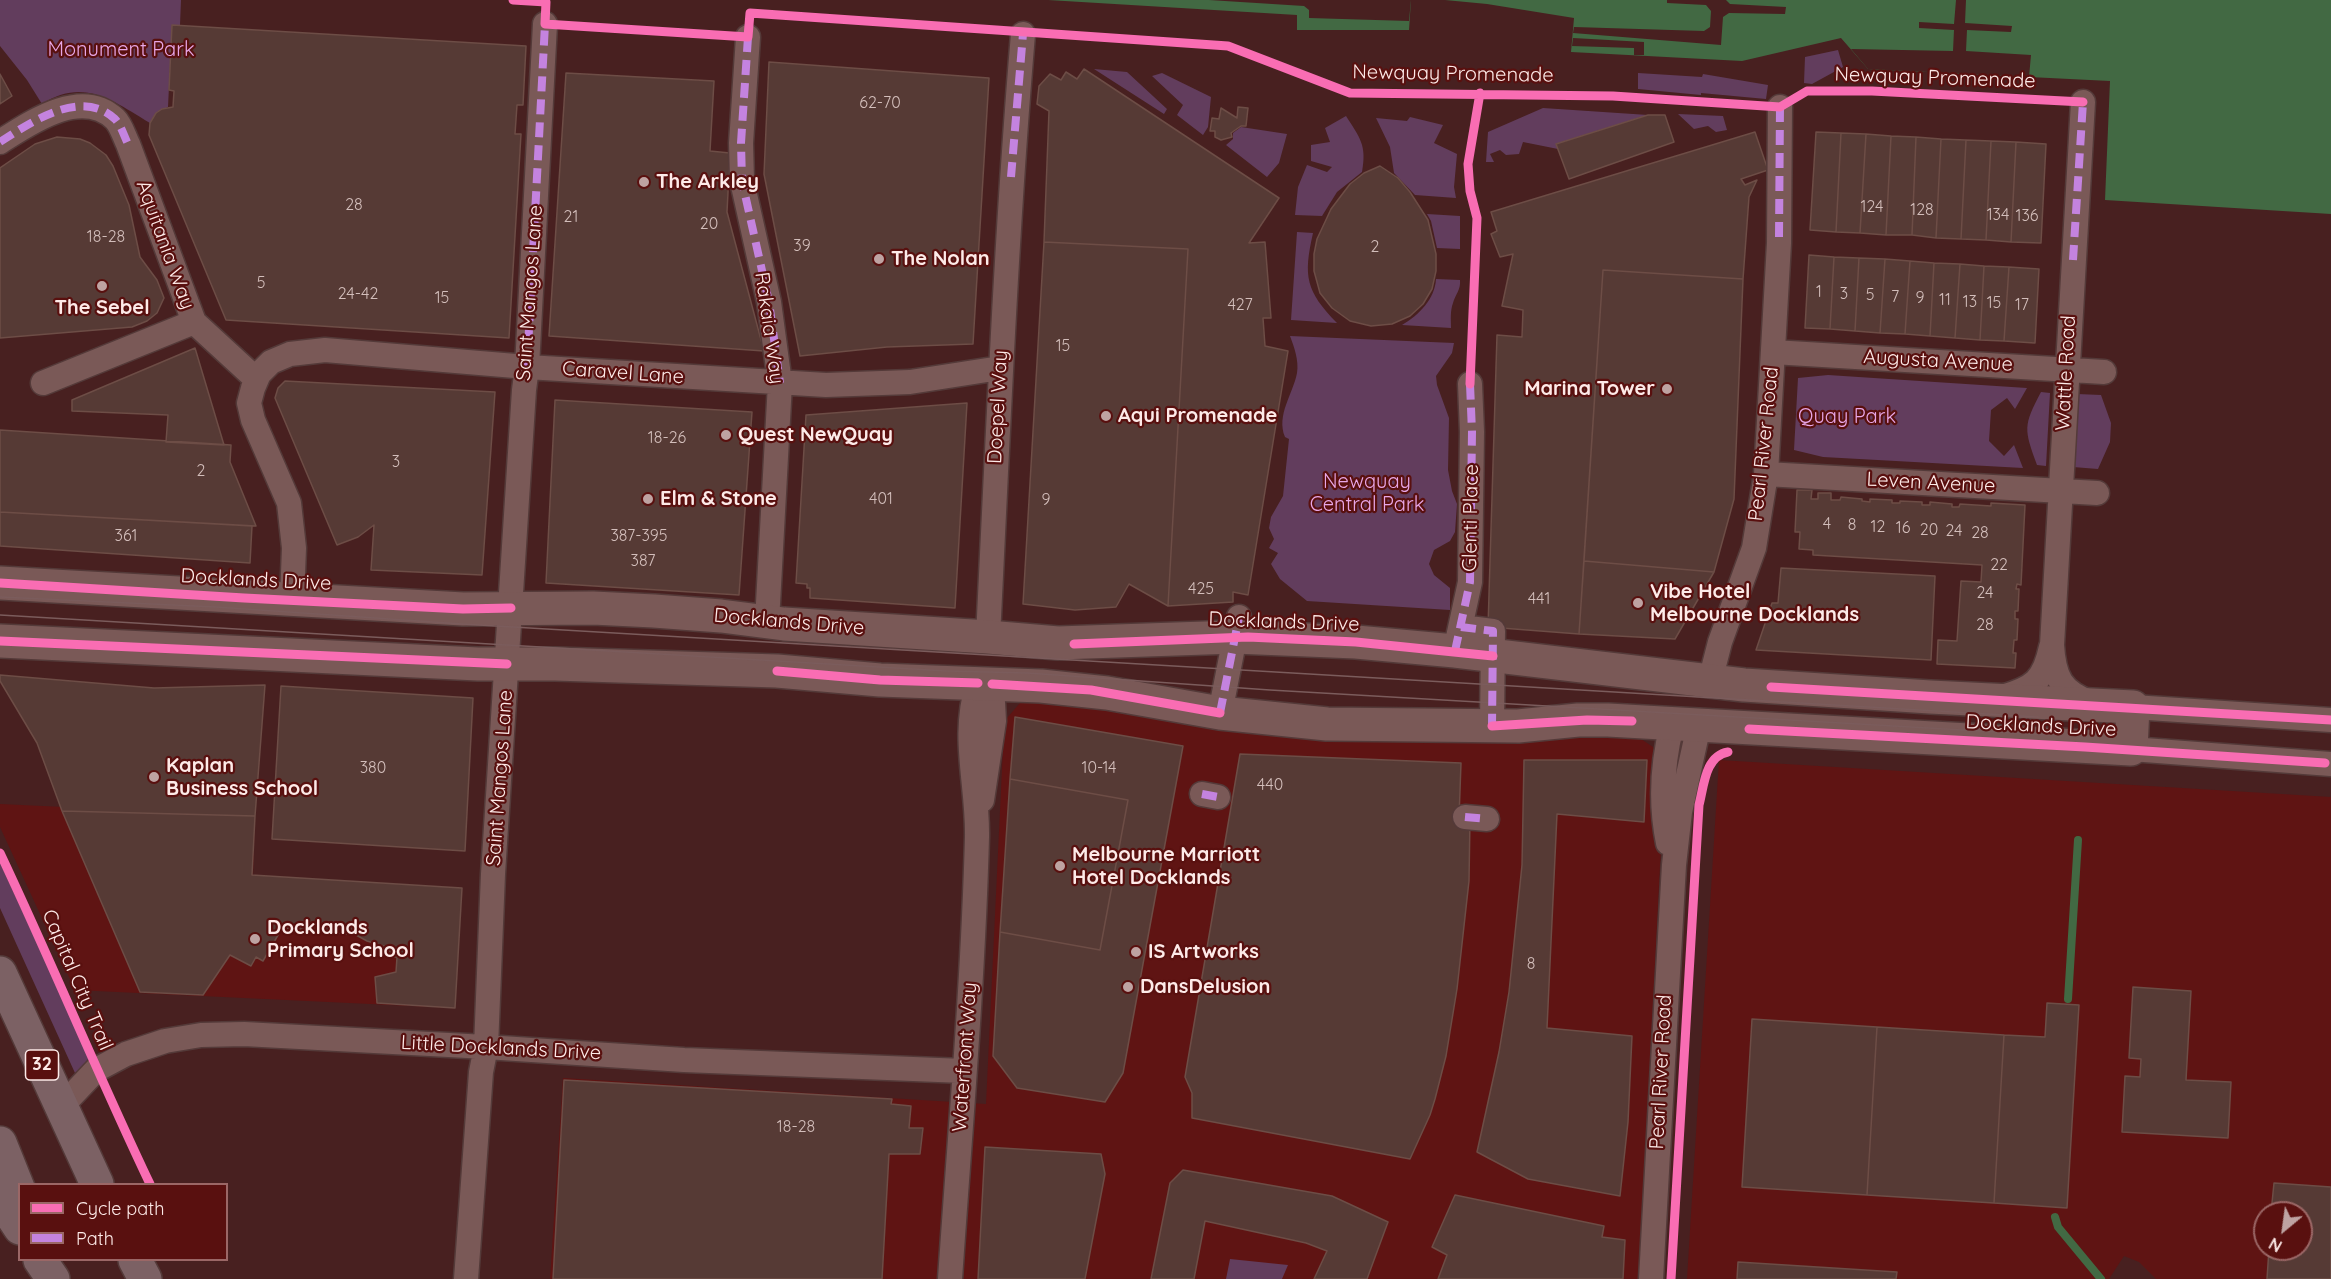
<!DOCTYPE html>
<style>
body{margin:0}
#map{position:relative;width:2331px;height:1279px;overflow:hidden;background:#482020;font-family:Quicksand,sans-serif}
canvas{display:block}
.legend{position:absolute;left:18px;top:1183px;width:210px;height:78px;box-sizing:border-box;background:#59100f;border:2px solid #9b6766;margin:0;padding:8px 10px;list-style:none;font-size:18px;color:#fdeae8}
.legend li{display:flex;align-items:center;gap:12px;height:30px}
.legend b{width:30px;border:2px solid #9b6766}
.north{position:absolute;left:2253px;top:1201px;width:60px;height:60px;box-sizing:border-box;background:#59100f;border:2px solid #9b6766;border-radius:50%;rotate:209deg;font-size:16px;font-weight:700;line-height:24px;text-align:center;color:#fdeae8}
.north::after{content:'';display:block;margin:auto;width:21px;height:27px;background:#bea3a2;clip-path:polygon(50% 0,100% 100%,50% 72%,0 100%)}
</style>
<div id="map">
<canvas width="2331" height="1279"></canvas>
<ul class="legend">
<li><b style="height:8px;background:#f96db3"></b>Cycle path</li>
<li><b style="height:8px;background:#c483df"></b>Path</li>
</ul>
<div class="north">N</div>
</div>
<script>
const ctx = document.querySelector('canvas').getContext('2d');
ctx.lineJoin = 'round';
function fillPath(path, color) {
  ctx.fillStyle = color;
  ctx.fill(path, 'evenodd');
}
function trace(path, color, width, dash) {
  ctx.strokeStyle = color;
  ctx.lineWidth = width;
  ctx.lineCap = dash ? 'butt' : 'round';
  ctx.setLineDash(dash || []);
  ctx.stroke(path);
}
function label(font, color, halo, rows, align = 'center') {
  ctx.font = font + ' Quicksand,sans-serif';
  ctx.lineWidth = 4.5;
  ctx.setLineDash([]);
  ctx.textBaseline = 'middle';
  ctx.strokeStyle = halo;
  ctx.fillStyle = color;
  for (const [text, x, y, turn = 0] of rows) {
    ctx.save();
    ctx.translate(x, y);
    ctx.rotate((+turn || 0) * Math.PI / 180);
    ctx.textAlign = isNaN(turn) ? turn : align;
    if (halo) ctx.strokeText(text, 0, 0);
    ctx.fillText(text, 0, 0);
    ctx.restore();
  }
}
const built = new Path2D(`
 M1032,698L1624,732L1641,739L1653,747L1658,755L1661,846L1639,1279H550L563,1078L986,1104L1004,727L1007,718L1020,703Z
 M1719,760L2331,797V1279H2156L2139,1262L2124,1256L2109,1279H1687ZM2265,1213H2301V1249H2265Z
 M0,804L255,816L253,875L462,888L455,1008L75,990L0,827Z`);
const green = new Path2D(`
 M0,0H181L180,25H172L168,107L156,113L150,123C113,101 84,77 42,104L27,80L0,46Z
 M1838,50L1843,67L1812,84L1804,83L1805,57Z
 M1094,69L1127,72L1167,109L1164,114Z
 M1162,73L1211,97L1208,127L1203,135L1177,115L1183,105L1152,76Z
 M1638,73L1702,77L1703,74L1768,85L1766,99L1701,93V95L1638,89Z
 M1543,108L1648,115L1556,144L1558,149L1523,142L1519,154L1506,155L1500,150L1490,154L1494,162H1486L1488,132Z
 M1678,114L1723,116L1727,130L1716,132L1708,126L1694,129Z
 M1346,116C1360,138 1367,145 1362,172L1337,192L1322,216L1295,215L1298,187L1307,165L1327,172L1332,167L1311,161V145L1330,142L1325,128Z
 M1410,117L1443,125L1434,143L1457,154L1454,187L1456,198L1415,195L1394,173L1390,147L1376,118L1407,121Z
 M1241,127L1287,134L1279,163L1267,177L1226,145L1233,139V133Z
 M1427,214L1460,216V249L1437,248L1431,221Z
 M1297,232L1313,233C1303,277 1306,291 1337,323L1291,320Z
 M1436,279L1460,280C1461,290 1455,295 1453,303C1450,311 1451,320 1451,328L1402,325C1419,315 1435,299 1436,279Z
 M1290,336L1454,343L1452,353L1436,376L1437,385L1449,418L1448,470L1452,491L1457,504L1455,532L1450,541L1434,550L1429,564L1434,575L1450,588V610L1307,601L1280,579L1271,564L1278,553L1269,548L1274,539L1269,528L1271,517L1283,496L1289,439L1285,437C1276,415 1293,394 1297,373C1299,360 1294,347 1290,336Z
 M1828,375L2027,388L2015,409L2007,398L1991,410L1989,441L2004,456L2014,445L2023,468L1823,457L1794,450L1798,378Z
 M2041,392L2050,393L2046,466L2037,465C2024,429 2023,426 2041,392Z
 M2077,394L2101,395L2111,423L2110,442L2098,469L2073,467Z
 M0,863L53,977L90,1062L75,1073L0,908Z
 M1230,1259L1288,1265L1282,1279H1226Z`);
const water = new Path2D(`
 M1048,0H1411L1409,30H1297V15Z
 M1445,0H2331V214L2105,200L2110,81L1868,69L1841,38L1742,61L1571,52L1574,18L1487,4Z`);
const pier = new Path2D(`
 M1209,0H1411L1409,21L1309,18V10L1304,6Z
 M1667,0H1726L1730,4L1786,7L1785,14L1729,13L1723,17L1721,45L1573,33L1574,27L1704,31L1710,27L1711,11L1706,5L1667,3Z
 M1956,0H1966L1965,23L2012,26L2011,32L1967,30L1966,51L2031,55L2029,77L1868,69L1851,49L1953,51L1954,30L1919,28V22L1954,24Z
 M1573,38L1644,42V55H1634V48L1572,46Z`);
const stream = new Path2D(`
 M2068,999L2078,840
 M2055,1217L2058,1227L2101,1279`);
const building = new Path2D(`
 M172,25L526,46L523,105H517L515,134H521L509,338L226,320L149,135L150,123L156,113L162,109L173,107L174,91L169,90Z
 M769,62L989,78L973,344L887,347L800,356L764,174Z
 M1084,69L1279,198L1249,243L1265,242L1271,318H1263L1265,346L1288,351L1248,595L1233,592V602L1168,606L1188,249L1044,242L1049,111L1037,104L1039,86L1050,74L1061,80L1066,72L1077,79Z
 M566,73L714,81L710,151L730,153L727,212L764,351L549,336Z
 M0,74L12,96L0,104Z
 M1238,107L1248,108L1246,126H1241L1231,133L1232,137L1221,140L1215,137V131H1210L1212,118L1219,119L1221,108L1237,118Z
 M1648,115H1665L1674,142L1569,179L1556,144Z
 M1755,132L1768,170L1741,179L1745,185L1757,180L1749,197L1743,279L1603,270L1579,634L1488,627L1497,335L1522,337L1523,310L1502,306L1513,254L1500,257L1491,234L1497,231L1491,212Z
 M1816,132L1841,133L1836,232L1810,230Z
 M1841,133L1866,134L1860,233L1836,232Z
 M1866,134L1891,136L1886,235L1860,233Z
 M1891,136L1916,137L1912,235H1886Z
 M57,137L80,139L90,143L106,155L113,166L129,205L140,257L157,280L164,298L157,313L147,321L132,327L0,338V168L35,144Z
 M1916,137L1941,139L1936,238L1912,235Z
 M1941,139L1966,140L1961,239L1936,238Z
 M1966,140L1991,141L1986,240L1961,239Z
 M1991,141L2016,142L2011,242L1986,240Z
 M2016,142L2046,144L2041,243L2011,242Z
 M1380,166L1398,178L1410,192L1428,220L1436,254V271L1432,289L1423,304L1410,316L1392,324L1371,326L1350,321L1332,308L1320,293L1314,271V254L1317,239L1331,209L1350,184L1364,173Z
 M1044,242L1188,249L1168,606L1129,584L1116,607L1075,610L1023,604Z
 M1809,255L1834,257L1830,329L1805,328Z
 M1834,257L1859,258L1855,331L1830,329Z
 M1859,258L1885,259L1880,333L1855,331Z
 M1885,259L1910,261L1905,334L1880,333Z
 M1910,261L1934,263L1930,336L1905,334Z
 M1934,263L1960,264L1955,338L1930,336Z
 M1960,264L1984,266L1980,340L1955,338Z
 M1984,266L2009,267L2004,341L1980,340Z
 M2009,267L2039,269L2035,343L2004,341Z
 M1603,270L1743,279L1734,499L1714,572L1584,561Z
 M195,348L224,445L166,442L168,415L72,411V400Z
 M285,381L495,392L482,575L371,570L374,525L358,537L337,545L275,398L278,388Z
 M555,400L752,412L739,595L546,583Z
 M967,403L955,608L810,598V588H807V584L796,583L806,415Z
 M0,430L231,445L230,462L256,526L0,512Z
 M1797,490H1812L1811,499H1818V493H1831V500H1840L1841,497L1862,499V501L1870,502V499L1892,500V503H1900V501L1922,502V505H1930V502L1952,504V507H1959L1960,504L1991,506V503L2025,505L2021,585L2017,584L2016,589H2019L2018,611H2015V619H2018L2017,640H2014L2013,653H2016L2015,668L1937,664L1938,640L1957,641L1961,581L1981,582L1982,565L1813,555V550L1799,549L1800,532H1795Z
 M0,512L252,526L250,563L0,546Z
 M1584,561L1714,572L1675,639L1579,634Z
 M1781,568L1935,576L1931,660L1756,650L1772,603H1778Z
 M0,675L154,688L265,685L255,816L62,811L37,743L0,681Z
 M281,686L473,698L465,851L272,839Z
 M1015,717L1183,746L1123,1073L1105,1102L1017,1088L993,1056L1000,932L1100,950L1128,800L1010,779Z
 M1240,754L1461,763L1459,818H1470L1469,881L1457,989L1446,1056L1435,1099L1430,1115L1410,1159L1192,1118V1093L1185,1077Z
 M1524,760H1647L1644,822L1557,814L1547,1028L1632,1036L1628,1122L1620,1196L1528,1179L1477,1152L1499,1052L1509,992L1522,865Z
 M1010,779L1128,800L1100,950L1000,932Z
 M62,811L255,816L252,875L462,888L455,1008L377,1003L375,977L396,972L397,957H394L387,947L367,941L356,935L288,928L281,930L263,961L256,957L251,966L230,955L203,995L140,992Z
 M2133,987L2191,991L2186,1080L2231,1082L2228,1138L2122,1132L2125,1076L2140,1077L2141,1059L2129,1058Z
 M2047,1003L2079,1005L2067,1208L1994,1203L2004,1035L2045,1037Z
 M1752,1019L1877,1027L1867,1195L1742,1187Z
 M1877,1027L2004,1035L1994,1203L1867,1195Z
 M564,1080L892,1099L891,1104L911,1106L909,1128H923L920,1154H889L882,1279H553Z
 M985,1147L1101,1154L1105,1174L1085,1279H978Z
 M1183,1170L1332,1196L1388,1222L1367,1279H1314L1327,1251L1306,1243L1205,1221L1194,1279H1151L1170,1183Z
 M2274,1183L2331,1187V1279H2267L2269,1249H2301V1213H2271Z
 M1455,1195L1604,1226L1602,1237L1625,1240L1623,1279H1438L1447,1255L1432,1247Z
 M1738,1262L1897,1272L1896,1279H1737Z`);
const street = new Path2D(`
 M748,37L741,143L742,181L769,302L780,383L767,622
 M2083,102L2052,645C2054,677 2061,692 2092,703
 M0,142C30,123 81,87 115,119C121,125 124,136 128,144L194,322L256,379
 M1773,352L2104,372
 M43,383L194,322
 M1766,474L2097,493
 M292,599L294,548L289,503L253,420L249,403L253,388L259,374L271,362L290,354L325,350L527,367L826,385L910,382L1000,368
 M1461,627L1493,631L1492,726
 M988,637C998,435 1006,235 1023,34
 M1455,651L1470,582L1472,432L1470,384
 M1710,681L1720,642L1754,548L1766,474L1779,243L1780,107
 M2002,697C2034,688 2044,680 2051,647
 M2133,707L2331,720
 M1220,713L1239,617
 M2131,749L2331,764
 M1202,794L1218,797
 M982,800L994,721L992,684
 M1465,817L1487,819
 M1668,843C1660,803 1662,764 1672,725
 M61,1107L96,1070L126,1054L165,1041L201,1035L244,1034L486,1047L684,1060L964,1071
 M466,1279L481,1072L486,1047L493,874L524,390L527,367L545,24
 M950,1279C960,1132 973,984 977,837C978,783 961,737 978,683
 M1651,1279L1674,865L1680,812L1699,725`);
const secondary = new Path2D(`
 M0,583L463,609L593,608L654,611L721,616L784,624L988,637L1058,643L1235,637L1356,642L1455,651L1744,685L1930,697L2133,707L2131,749L1608,720H1578L1518,726L1327,724L1220,713L1107,693L1041,686L880,680L777,671L555,664H478L0,641`);
const primary = new Path2D(`
 M0,973L97,1184
 M0,1143L20,1193
 M0,1198L20,1228
 M40,1260L53,1279
 M135,1260L145,1279`);
const tram = new Path2D(`
 M0,597L216,607L462,624L2038,717
 M0,615L946,671L1027,673L1270,690L2049,735`);
const quiet = new Path2D(`
 M748,37L741,143L742,181L769,302L780,383
 M0,142C30,123 81,87 115,119C121,125 124,136 128,144
 M1011,177L1023,34
 M1779,237L1780,107
 M2073,260L2083,102
 M527,367L545,24
 M1461,627L1493,631L1492,726
 M1455,651L1470,582L1472,432L1470,384
 M1220,713L1239,617
 M1202,794L1218,797
 M1465,817L1487,819`);
const cycleway = new Path2D(`
 M513,0L546,2L545,24L748,37L750,13L1228,46L1350,93L1613,96L1780,107L1807,91H1872L2083,102
 M1470,384L1477,218L1470,191L1468,164L1480,93
 M0,583L244,598L463,609L511,608
 M0,641L507,664
 M1074,644L1248,637L1356,642L1493,656
 M777,671L880,680L978,683
 M992,684L1091,690L1220,713
 M1771,687L2331,720
 M1492,726L1587,720L1632,721
 M1749,729L2085,747L2325,763
 M0,853C52,963 98,1075 150,1184
 M1671,1279L1699,805C1704,786 1705,756 1728,752`);
const markers = [
 [644,182,6,"#bea3a2"],
 [879,259,6,"#bea3a2"],
 [102,286,6,"#bea3a2"],
 [1667,389,6,"#bea3a2"],
 [1106,416,6,"#bea3a2"],
 [726,435,6,"#bea3a2"],
 [648,499,6,"#bea3a2"],
 [1638,603,6,"#bea3a2"],
 [154,777,6,"#bea3a2"],
 [1060,866,6,"#bea3a2"],
 [255,939,6,"#bea3a2"],
 [1136,952,6,"#bea3a2"],
 [1128,987,6,"#bea3a2"]
];
const numberNames = [
 ["62-70",880,103],
 ["28",354,205],
 ["124",1872,207],
 ["128",1922,210],
 ["134",1998,215],
 ["136",2027,216],
 ["21",571,217],
 ["20",709,224],
 ["18-28",106,237],
 ["39",802,246],
 ["2",1375,247],
 ["5",261,283],
 ["1",1819,292],
 ["24-42",358,294],
 ["3",1844,294],
 ["5",1870,295],
 ["7",1895,297],
 ["15",442,298],
 ["9",1920,298],
 ["11",1945,300],
 ["13",1970,302],
 ["15",1994,303],
 ["427",1240,305],
 ["17",2022,305],
 ["15",1063,346],
 ["18-26",667,438],
 ["3",396,462],
 ["2",201,471],
 ["401",881,499],
 ["9",1046,500],
 ["4",1827,524],
 ["8",1852,525],
 ["12",1878,527],
 ["16",1903,528],
 ["20",1929,530],
 ["24",1954,531],
 ["28",1980,533],
 ["361",126,536],
 ["387-395",639,536],
 ["387",643,561],
 ["22",1999,565],
 ["425",1201,589],
 ["24",1985,593],
 ["441",1539,599],
 ["28",1985,625],
 ["380",373,768],
 ["10-14",1099,768],
 ["440",1270,785],
 ["8",1531,964],
 ["18-28",796,1127]
];
const shields = [
 [42,1065,33]
];
const shieldNames = [
 ["32",42,1065]
];
const parkNames = [
 ["Monument Park",121,50],
 ["Quay Park",1847,417],
 ["Newquay",1367,482],
 ["Central Park",1367,505]
];
const streetNames = [
 ["Newquay Promenade",1453,74,1],
 ["Newquay Promenade",1935,78,2],
 ["Aquitania Way",165,245,70],
 ["Saint Mangos Lane",530,293,-86],
 ["Rakaia Way",769,328,82],
 ["Augusta Avenue",1938,361,3],
 ["Caravel Lane",623,373,4],
 ["Wattle Road",2066,373,-87],
 ["Doepel Way",998,407,-87],
 ["Pearl River Road",1764,444,-84],
 ["Leven Avenue",1931,483,3],
 ["Glenti Place",1471,518,-89],
 ["Docklands Drive",256,580,3],
 ["Docklands Drive",789,622,5],
 ["Docklands Drive",1284,622,2],
 ["Docklands Drive",2041,726,3],
 ["Saint Mangos Lane",500,778,-86],
 ["Capital City Trail",77,980,67],
 ["Little Docklands Drive",501,1048,3],
 ["Waterfront Way",965,1057,-86],
 ["Pearl River Road",1661,1072,-87]
];
const poiNames = [
 ["The Arkley",656,182],
 ["The Nolan",891,259],
 ["The Sebel",102,308,"center"],
 ["Marina Tower",1655,389,"right"],
 ["Aqui Promenade",1118,416],
 ["Quest NewQuay",738,435],
 ["Elm & Stone",660,499],
 ["Vibe Hotel",1650,592],
 ["Melbourne Docklands",1650,615],
 ["Kaplan",166,766],
 ["Business School",166,789],
 ["Melbourne Marriott",1072,855],
 ["Hotel Docklands",1072,878],
 ["Docklands",267,928],
 ["Primary School",267,951],
 ["IS Artworks",1148,952],
 ["DansDelusion",1140,987]
];
fillPath(built, '#5f1413');
fillPath(green, '#623d5d');
fillPath(water, '#426943');
fillPath(pier, '#482020');
trace(stream, '#426943', 8);
fillPath(building, '#563a35');
trace(building, '#6d4d46', 1.5);
trace(street, '#543a39', 27);
trace(secondary, '#543a39', 36);
trace(primary, '#543a39', 36);
trace(street, '#7a5957', 24);
trace(secondary, '#7a5957', 33);
trace(primary, '#7c6164', 33);
trace(tram, '#7b5c5c', 1.5);
trace(quiet, '#c483df', 8, [15, 8]);
trace(cycleway, '#f96db3', 9);
for (const [x, y, r, color] of markers) {
  const dot = new Path2D();
  dot.arc(x, y, r, 0, 2 * Math.PI);
  ctx.fillStyle = color;
  ctx.fill(dot);
  trace(dot, '#59100f', 2);
}
label('16px', '#d3bebb', null, numberNames);
for (const [x, y, w] of shields) {
  const box = new Path2D();
  box.roundRect(x - w / 2, y - 15, w, 30, 4.5);
  ctx.fillStyle = '#59100f';
  ctx.fill(box);
  trace(box, '#fdeae8', 1.5);
}
label('bold 18px', '#fdeae8', null, shieldNames);
label('20px', '#e8a7e8', '#59100f', parkNames);
label('20px', '#fdeae8', '#59100f', streetNames);
label('bold 20px', '#fdeae8', '#59100f', poiNames, 'left');
</script>
